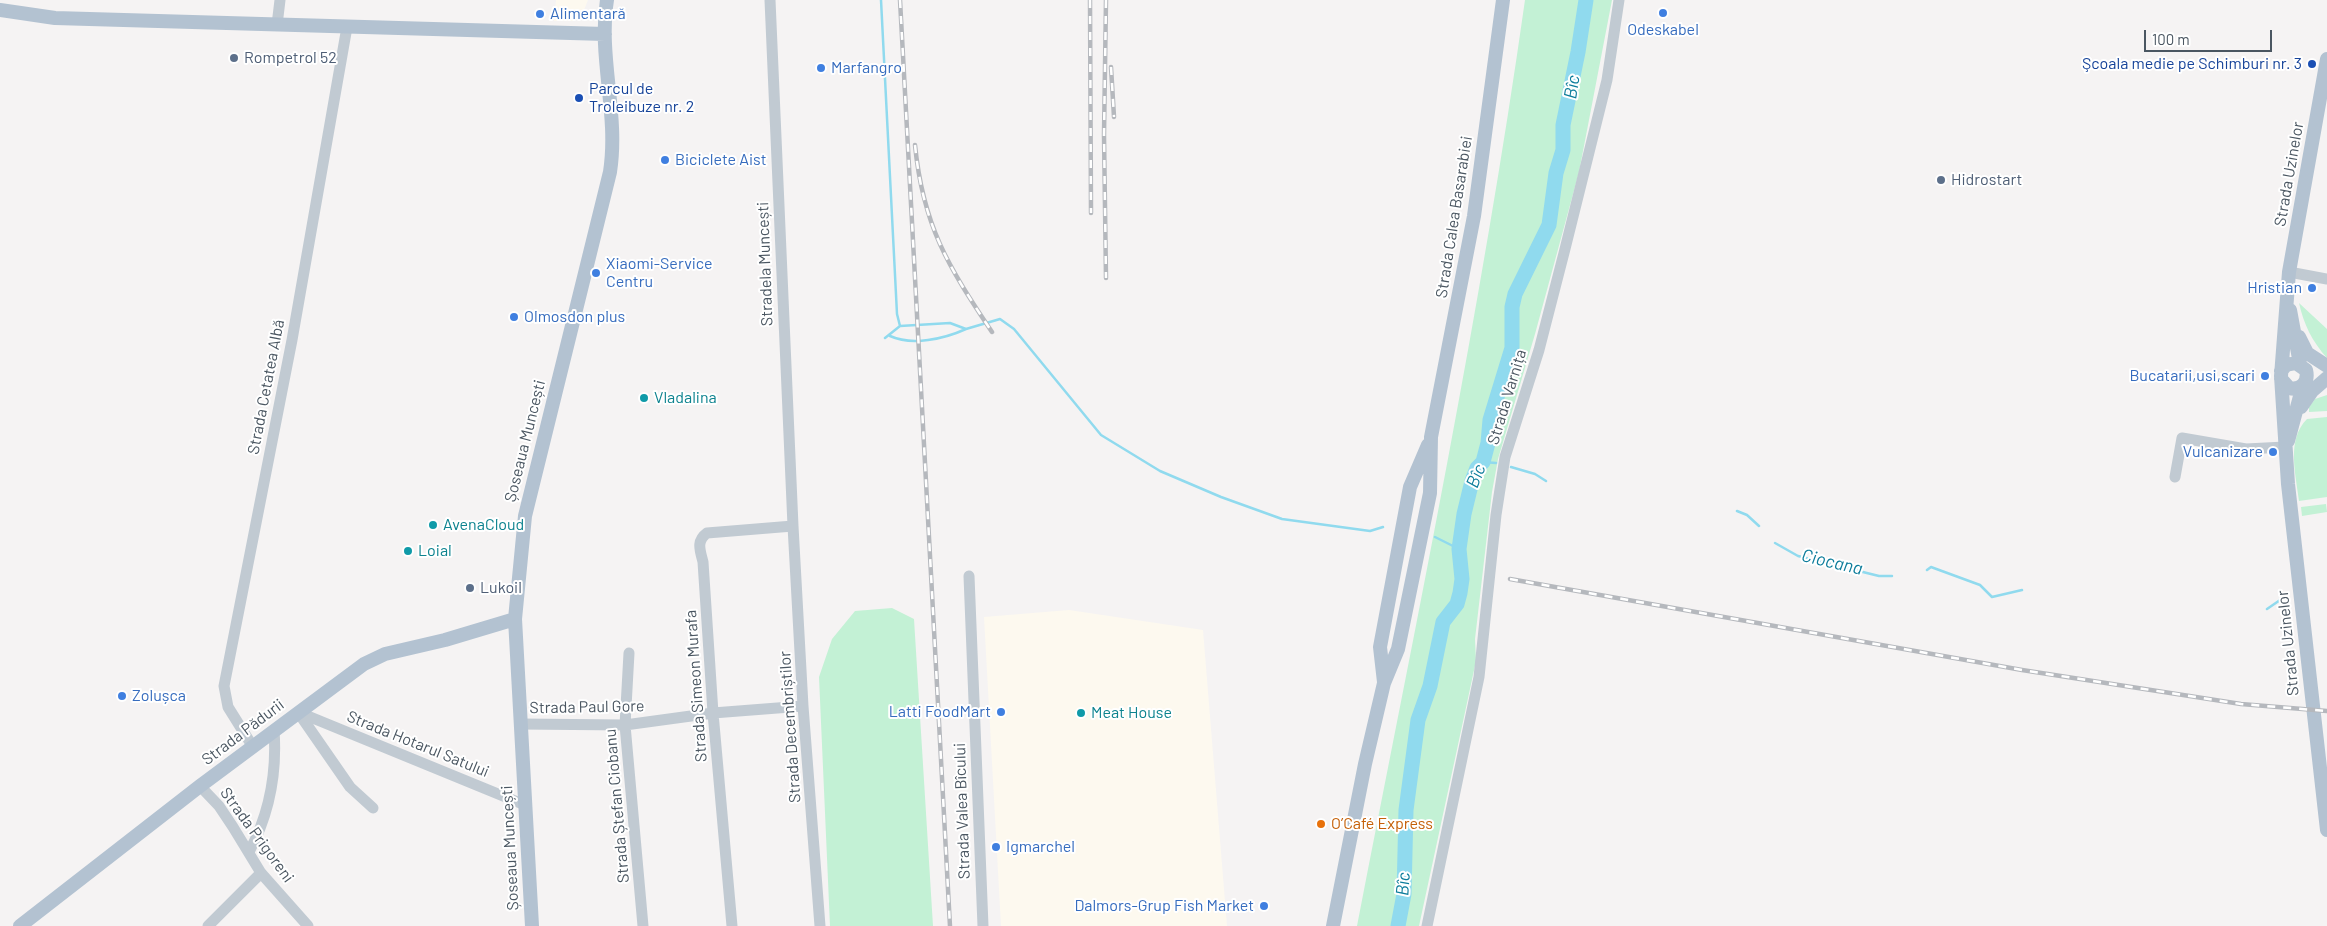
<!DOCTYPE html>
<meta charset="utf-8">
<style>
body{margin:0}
#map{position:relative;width:2327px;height:926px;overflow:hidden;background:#f5f3f3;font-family:Barlow,sans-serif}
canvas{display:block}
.scale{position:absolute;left:2144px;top:30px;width:128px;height:22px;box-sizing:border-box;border:2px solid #4a5661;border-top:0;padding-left:6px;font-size:15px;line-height:18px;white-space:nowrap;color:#4a5661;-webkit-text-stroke:4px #fff;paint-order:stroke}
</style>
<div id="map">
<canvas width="2327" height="926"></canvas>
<div class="scale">100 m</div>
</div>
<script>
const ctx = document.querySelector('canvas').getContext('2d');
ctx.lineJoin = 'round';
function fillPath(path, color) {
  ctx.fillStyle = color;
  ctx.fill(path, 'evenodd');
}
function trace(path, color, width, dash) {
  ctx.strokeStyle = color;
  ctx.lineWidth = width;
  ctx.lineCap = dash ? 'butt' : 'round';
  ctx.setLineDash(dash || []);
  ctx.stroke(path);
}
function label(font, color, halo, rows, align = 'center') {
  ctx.font = font + ' Barlow,sans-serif';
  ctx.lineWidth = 4;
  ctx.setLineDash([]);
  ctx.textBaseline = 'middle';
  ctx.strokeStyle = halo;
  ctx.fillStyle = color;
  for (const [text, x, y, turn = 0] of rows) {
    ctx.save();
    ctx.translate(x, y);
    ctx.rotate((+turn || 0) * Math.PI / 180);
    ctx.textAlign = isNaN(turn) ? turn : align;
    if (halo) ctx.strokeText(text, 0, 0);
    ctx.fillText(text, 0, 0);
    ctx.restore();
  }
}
const commercial = new Path2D(`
 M556,0H588L582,15L574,21H554Z
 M1069,610L1203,630L1227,926H1001L984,617Z`);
const green = new Path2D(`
 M1525,0H1612L1579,172L1535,334L1498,459L1492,492L1475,639L1476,661L1419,926H1357C1417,618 1481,311 1525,0Z
 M2299,303L2327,329V358C2312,341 2304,325 2299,303Z
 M2327,395V411L2309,412V407L2315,399Z
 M2327,417V497L2299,501C2296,474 2286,440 2307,419Z
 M2326,504L2327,512L2302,516L2301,507Z
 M892,608L914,619L933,926H830L819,677L832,639L855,611Z`);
const stream = new Path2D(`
 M881,0L897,314L900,326L950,323L966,329L1000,319L1014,329L1101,435L1160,471L1221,497L1282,519L1370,531L1383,527
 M890,336C912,346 944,339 966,329
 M885,338L900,326
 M1483,462L1496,463
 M1511,467L1535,474L1546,481
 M1737,511L1747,515L1759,526
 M1435,537L1459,549
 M1775,543L1798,556L1879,576H1892
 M1927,570L1931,567L1980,585L1992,597L2022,590
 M2267,609L2283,598`);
const river = new Path2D(`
 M1398,926L1404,894L1406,810L1418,720L1430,686L1443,622L1457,604L1460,593L1462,579L1459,549L1464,514L1472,481L1477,468L1483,462L1488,443L1490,420L1512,348V307L1515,294L1549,225L1556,173L1563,150V125L1578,52L1586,0`);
const minor = new Path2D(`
 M770,0L793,526L803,706L820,926
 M277,25L280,0
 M2289,272L2327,279
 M2175,477L2182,438L2246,449L2285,447
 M969,576L983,926
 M629,653L625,725L643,926
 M298,712L525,805
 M298,712L350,787L373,808
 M521,724L625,725L713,713L803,706
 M253,747L228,707L224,686L292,340L347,27
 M200,786L219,806L233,827L261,873L308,926
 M249,852C269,815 277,772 274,730
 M208,926L261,873
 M732,926L713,713L703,562C700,550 696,541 707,533L793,526
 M1427,926L1479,677L1496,515L1505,457L1539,350L1565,249L1607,80L1619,0`);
const major = new Path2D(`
 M0,10L55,18L605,34
 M2327,59L2289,272L2281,376L2288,484L2327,830
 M2290,310L2300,364
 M2299,337L2307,353L2327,366
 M2281,379L2289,388C2301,391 2309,382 2306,370L2296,363L2286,365L2281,371
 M2301,407L2312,391L2327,378
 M2288,441L2303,385
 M1384,682L1380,647L1410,487L1428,445
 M20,926L200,786L364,664L385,654L445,640L515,619
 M532,926L515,619L525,516L610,172C619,114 598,57 607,0
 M1333,926L1365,764L1384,683L1398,649L1430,493L1431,437L1474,216L1503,0`);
const rail = new Path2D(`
 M900,0L950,926
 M1090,0L1091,213
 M1106,0L1104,135L1106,278
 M1111,67L1114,117
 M915,145C923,226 948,266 992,332
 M1510,579L2022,670L2241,704L2327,711`);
const markers = [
 [1663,13,5,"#3f7fe0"],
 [540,14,5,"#3f7fe0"],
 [234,58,5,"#5c6f8a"],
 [2312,64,5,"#1a4fb4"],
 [821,68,5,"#3f7fe0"],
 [579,98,5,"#1a4fb4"],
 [665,160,5,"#3f7fe0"],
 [1941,180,5,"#5c6f8a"],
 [596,273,5,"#3f7fe0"],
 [2312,288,5,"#3f7fe0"],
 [514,317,5,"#3f7fe0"],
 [2265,376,5,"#3f7fe0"],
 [644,398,5,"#0f9aa8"],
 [2273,452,5,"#3f7fe0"],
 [433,525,5,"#0f9aa8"],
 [408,551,5,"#0f9aa8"],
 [470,588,5,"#5c6f8a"],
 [122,696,5,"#3f7fe0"],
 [1001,712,5,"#3f7fe0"],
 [1081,713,5,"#0f9aa8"],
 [1321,824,5,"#e8710a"],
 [996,847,5,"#3f7fe0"],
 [1264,906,5,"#3f7fe0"]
];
const shopNames = [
 ["Alimentară",550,14],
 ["Odeskabel",1663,30,"center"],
 ["Marfangro",831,68],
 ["Biciclete Aist",675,160],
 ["Xiaomi-Service",606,264],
 ["Centru",606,282],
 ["Hristian",2302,288,"right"],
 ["Olmosdon plus",524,317],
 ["Bucatarii,usi,scari",2255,376,"right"],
 ["Vulcanizare",2263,452,"right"],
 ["Zolușca",132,696],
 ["Latti FoodMart",991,712,"right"],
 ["Igmarchel",1006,847],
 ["Dalmors-Grup Fish Market",1254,906,"right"]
];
const serviceNames = [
 ["Rompetrol 52",244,58],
 ["Hidrostart",1951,180],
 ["Lukoil",480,588]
];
const transitNames = [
 ["Şcoala medie pe Schimburi nr. 3",2302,64],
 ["Parcul de",589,89,"left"],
 ["Troleibuze nr. 2",589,107,"left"]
];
const streetNames = [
 ["Strada Uzinelor",2289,174,-80],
 ["Strada Calea Basarabiei",1454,217,-81],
 ["Stradela Muncești",765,264,-92],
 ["Strada Cetatea Albă",266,387,-79],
 ["Strada Varnița",1507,397,-73],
 ["Șoseaua Muncești",525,441,-76],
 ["Strada Uzinelor",2288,643,-96],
 ["Strada Simeon Murafa",696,686,-94],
 ["Strada Paul Gore",587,707,-1],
 ["Strada Decembriștilor",790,727,-94],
 ["Strada Pădurii",243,732,-37],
 ["Strada Hotarul Satului",418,744,22],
 ["Strada Ștefan Ciobanu",617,806,-95],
 ["Strada Valea Bîcului",962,811,-92],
 ["Strada Prigoreni",257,835,54],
 ["Șoseaua Muncești",510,848,-93]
];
const cultureNames = [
 ["Vladalina",654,398],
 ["AvenaCloud",443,525],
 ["Loial",418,551],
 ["Meat House",1091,713]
];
const foodNames = [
 ["O’Café Express",1331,824]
];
const waterNames = [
 ["Bîc",1572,87,-81],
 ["Bîc",1476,476,-68],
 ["Ciocana",1832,562,13],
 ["Bîc",1403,884,-86]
];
fillPath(commercial, '#fdf9ef');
fillPath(green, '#c3f1d5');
trace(stream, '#90daee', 2.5);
trace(river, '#90daee', 15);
trace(minor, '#c1cad2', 11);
trace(major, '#b3c2d1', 14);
trace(rail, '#b5b8bd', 4.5);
trace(rail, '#fff', 2.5, [8]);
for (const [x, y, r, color] of markers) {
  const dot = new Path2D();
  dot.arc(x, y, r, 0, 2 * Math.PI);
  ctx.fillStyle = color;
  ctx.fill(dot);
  trace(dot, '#fff', 2);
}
label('16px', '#366cbe', '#fff', shopNames, 'left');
label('16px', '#4e5e75', '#fff', serviceNames, 'left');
label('16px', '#164399', '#fff', transitNames, 'right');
label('16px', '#4a5661', '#fff', streetNames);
label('16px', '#0d838f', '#fff', cultureNames, 'left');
label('16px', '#c56008', '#fff', foodNames, 'left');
label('italic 18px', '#0c7c9b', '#fff', waterNames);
</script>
